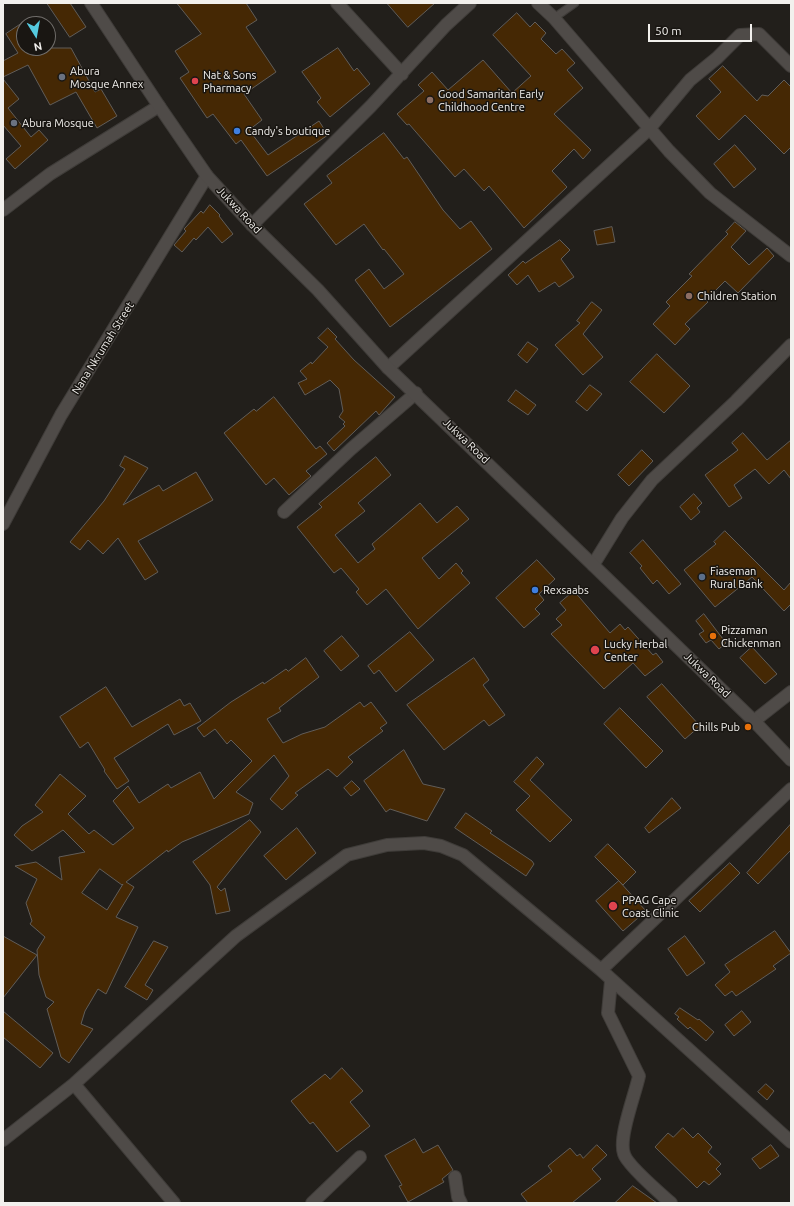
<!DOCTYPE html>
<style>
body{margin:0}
#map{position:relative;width:794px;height:1206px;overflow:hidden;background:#221f1b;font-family:Ubuntu,sans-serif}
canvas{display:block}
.frame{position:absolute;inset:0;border:4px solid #f2f0ed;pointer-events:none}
.north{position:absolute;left:16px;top:16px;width:40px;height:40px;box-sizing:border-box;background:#191612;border:1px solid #706d6a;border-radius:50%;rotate:169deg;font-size:11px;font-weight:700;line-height:16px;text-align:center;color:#f2f0ed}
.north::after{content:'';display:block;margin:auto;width:14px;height:18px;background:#55cadf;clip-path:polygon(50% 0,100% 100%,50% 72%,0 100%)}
.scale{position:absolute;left:648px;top:24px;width:104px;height:18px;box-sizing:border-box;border:2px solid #f2f0ed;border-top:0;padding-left:5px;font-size:12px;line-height:14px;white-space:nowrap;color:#f2f0ed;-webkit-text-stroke:3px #191612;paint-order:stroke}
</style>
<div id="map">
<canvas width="794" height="1206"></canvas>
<div class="frame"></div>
<div class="north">N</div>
<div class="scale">50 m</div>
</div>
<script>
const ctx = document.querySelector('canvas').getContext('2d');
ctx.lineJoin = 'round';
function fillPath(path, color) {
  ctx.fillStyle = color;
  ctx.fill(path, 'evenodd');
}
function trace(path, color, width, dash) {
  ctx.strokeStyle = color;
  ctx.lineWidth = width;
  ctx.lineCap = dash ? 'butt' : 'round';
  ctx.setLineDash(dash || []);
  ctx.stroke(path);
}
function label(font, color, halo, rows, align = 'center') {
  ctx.font = font + ' Ubuntu,sans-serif';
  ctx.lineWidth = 3;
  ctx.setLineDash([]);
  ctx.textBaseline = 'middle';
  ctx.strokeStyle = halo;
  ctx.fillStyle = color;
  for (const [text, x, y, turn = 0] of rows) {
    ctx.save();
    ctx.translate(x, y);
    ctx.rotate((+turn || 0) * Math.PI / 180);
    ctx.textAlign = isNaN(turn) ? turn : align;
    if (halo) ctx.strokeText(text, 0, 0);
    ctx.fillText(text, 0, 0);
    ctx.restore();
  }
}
const building = new Path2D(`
 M47,3H70L86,27L70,37Z
 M177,3H246L257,20L246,27L276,72L244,94L262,120L249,130L268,155L319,121L328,135L267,176L241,140L236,144L213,114L207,118L180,78L189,72L175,51L201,34Z
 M387,3H435L408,27Z
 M517,13L530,27L535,22L546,33L541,39L556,54L562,49L575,63L567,70L583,88L554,114L591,150L583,159L574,149L552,171L567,187L524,228L489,186L484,191L464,169L455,177L409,124L407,125L397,114L424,91L418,85L432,72L448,90L483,60L512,93L531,76L493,35Z
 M24,22V48H71L95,92L101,89L117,116L97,128L76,92L50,105L28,65L3,77V61L18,53L6,34Z
 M338,48L354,71L357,68L370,84L330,117L317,102L321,98L302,72Z
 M723,66L757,101L762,95L768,96L784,80L791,87V147L784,154L745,115L719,140L696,116L721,92L709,79Z
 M3,79L19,99L8,108L31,137L39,130L48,140L15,169L6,159L21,146L3,125Z
 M384,133L404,159L407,157L443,210L460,229L471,221L492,249L390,327L355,280L369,269L384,289L404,274L384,249L383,250L364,224L336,245L304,204L332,183L327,176Z
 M735,145L756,169L734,188L714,164Z
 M210,205L220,215L219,216L233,234L222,243L208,227L196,240L194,238L182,252L174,245L186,231L184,229L201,211L203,213Z
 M735,222L746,231L731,247L749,265L767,248L774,256L738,293L725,281L706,300L708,302L685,324L690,329L675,345L653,324L670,306L666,302L692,276L689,274L728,234L726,232Z
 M612,227L615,242L597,245L594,231Z
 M560,240L570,250L561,259L574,277L559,287L555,282L539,292L528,275L517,285L508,275L523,261L525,263Z
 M592,302L602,310L583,334L603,357L583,375L555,345L580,323L577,321Z
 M328,328L337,337L335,339L354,360L395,397L379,415L376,411L334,451L327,443L345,426L343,424L345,422L339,417L343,411L339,389L330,380L305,395L298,383L307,379L300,371L311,362L312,364L328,347L318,338Z
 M528,342L538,349L527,363L518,355Z
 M657,354L690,386L664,413L630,382Z
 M590,385L602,394L587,411L576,402Z
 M516,390L536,405L528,415L508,401Z
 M274,397L316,449L320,446L327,454L306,471L311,476L289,495L274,478L266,485L224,433L254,409L256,411Z
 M743,433L767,460L791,440V479L784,470L769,484L755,469L734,485L742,498L729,507L705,475L738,450L732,443Z
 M642,450L653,461L629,486L618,475Z
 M125,456L148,468L123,505L159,485L163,491L196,472L213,500L138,541L158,572L145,580L118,538L103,554L88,540L80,550L70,542L104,501L125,469L120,466Z
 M376,457L391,475L358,503L365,511L335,535L358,563L375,549L372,544L420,503L437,523L457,506L469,519L422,558L439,579L456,563L463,571L461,573L470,583L418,629L386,589L367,605L356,592L359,589L341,568L334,573L297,527L322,507L319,504Z
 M694,494L702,503L697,508L700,512L691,520L680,507Z
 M725,531L784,590L791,582V604L784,611L752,577L715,607L684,570L716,544L714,542Z
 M643,540L681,584L669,594L657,580L653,584L640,568L642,566L630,553Z
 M537,560L555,579L539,594L544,600L535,609L540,614L524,628L496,598Z
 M574,591L610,633L620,624L625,630L628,627L653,655L656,653L663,662L645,676L633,663L604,689L551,634L562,625L556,619L566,610L560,603Z
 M704,614L726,643L719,649L711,640L706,643L699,634L704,631L696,621Z
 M410,632L434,660L396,692L379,670L374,674L368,666Z
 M342,636L359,656L341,671L324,651Z
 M752,647L777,674L765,684L740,658Z
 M306,658L319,677L279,708L281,711L267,719L283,743L302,734L325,727L360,702L364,707L371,702L387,723L380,728L383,731L348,757L353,762L337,777L328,769L295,793L298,795L282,810L270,799L289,776L274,755L236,792L253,803L249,814L182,842L168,852L167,850L126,882L134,887L116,917L138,927L106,994L98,989L85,1011L81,1024L93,1029L69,1063L61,1057L47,1009L54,1002L46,997L39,975L37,950L45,937L30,924L32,921L26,903L37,879L15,866L36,862L62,880L59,857L85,852L63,830L32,851L14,835L22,826L43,812L35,805L60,774L86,796L68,814L89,834L94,830L113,845L134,828L113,801L128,786L139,803L168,784L171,788L200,772L214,799L252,761L231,740L227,744L215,729L204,737L197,728L231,702L263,682L264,684L286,669L288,671ZM100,869L122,885L123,884L107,910L82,893Z
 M474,658L489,680L483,685L505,715L489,726L484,720L444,750L407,705Z
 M662,684L700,726L685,739L647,697Z
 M106,687L132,727L180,699L184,706L190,703L201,721L174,735L168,724L114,758L129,781L117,789L104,771L105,770L88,742L80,748L60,717Z
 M620,708L663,751L646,768L604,724Z
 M404,750L423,784L445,789L427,821L390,809L386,812L364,781Z
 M537,757L544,764L530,780L572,820L550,842L516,810L530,796L514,782Z
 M352,781L360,789L351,796L344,788Z
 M672,798L681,808L649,833L645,828Z
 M466,813L492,831L490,833L532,861L534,864L526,876L455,828Z
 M250,820L261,832L217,887L221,891L225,888L230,911L216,914L210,885L193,862Z
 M791,824V850L758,884L747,873Z
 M297,828L316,853L286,880L264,856Z
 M608,844L636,872L623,885L595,857Z
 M730,863L740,873L700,912L689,901Z
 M619,881L646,911L623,931L596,901Z
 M775,931L791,953L773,966L776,969L736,996L732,991L725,996L715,985L730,972L725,965Z
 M3,936L37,955L3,998Z
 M685,936L705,963L687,976L668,949Z
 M154,941L168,947L145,985L153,990L147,1000L125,987Z
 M680,1008L698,1020L699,1019L714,1032L706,1041L690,1027L688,1029L677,1019L679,1017L675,1014Z
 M3,1011L53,1053L40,1068L3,1037Z
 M742,1011L751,1022L734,1036L725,1025Z
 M342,1068L363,1091L350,1102L370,1126L337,1152L313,1122L310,1124L291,1101L325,1074L330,1079Z
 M766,1084L774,1091L767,1100L758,1092Z
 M683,1128L693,1138L698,1133L712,1147L708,1152L721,1164L716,1169L721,1174L709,1185L704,1181L697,1188L655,1147L668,1133L673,1137Z
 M415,1139L423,1153L438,1145L453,1170L442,1179L444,1182L408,1202L399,1186L402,1185L385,1156Z
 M597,1145L607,1155L592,1169L601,1179L572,1203H528L521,1194L552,1171L548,1166L570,1148L577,1156L580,1154L583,1158Z
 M771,1145L779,1156L760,1169L752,1159Z
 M633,1186L657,1203H615Z`);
const lane = new Path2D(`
 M554,18L575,3`);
const street = new Path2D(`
 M337,3L402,74
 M538,3L554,18L669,151L710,193L791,256
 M3,210L50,174L159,106
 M252,225L371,106L446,25L470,3
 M388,368L649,129L690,80L717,58L740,35L759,34L791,66
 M284,512L351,449L416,393
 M3,524L61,415L207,176
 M593,565L622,518L652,480L736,401L791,345
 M754,721L791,692
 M601,970L791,789
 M611,981L608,1013L639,1076C635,1095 618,1138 624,1154C627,1165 662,1195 671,1203
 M74,1084L174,1203
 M3,1140L74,1084L236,936L347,855L387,845L424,843L441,846L463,855L601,970L791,1142
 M455,1177L458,1197L461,1203
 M312,1203L360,1157`);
const secondary = new Path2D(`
 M91,3L159,106L207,176L252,225L318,290L388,368L593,565L754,721L791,760`);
const markers = [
 [62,77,4,"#6b7280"],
 [195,81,4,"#e0444e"],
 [430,100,4,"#8d6e63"],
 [14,123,4,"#6b7280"],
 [237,131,4,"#3f7fe0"],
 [689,296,4,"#8d6e63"],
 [702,577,4,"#5c6f8a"],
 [535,590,4,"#3f7fe0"],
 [713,636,4,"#e8710a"],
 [595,650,5,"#e0444e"],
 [748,727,4,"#e8710a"],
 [613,906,5,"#e0444e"]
];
const poiNames = [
 ["Abura",70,71],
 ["Mosque Annex",70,84],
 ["Nat & Sons",203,75],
 ["Pharmacy",203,88],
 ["Good Samaritan Early",438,94],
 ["Childhood Centre",438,107],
 ["Abura Mosque",22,123],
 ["Candy's boutique",245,131],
 ["Children Station",697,296],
 ["Fiaseman",710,571],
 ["Rural Bank",710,584],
 ["Rexsaabs",543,590],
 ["Pizzaman",721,630],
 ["Chickenman",721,643],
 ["Lucky Herbal",604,644],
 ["Center",604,657],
 ["Chills Pub",740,727,"right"],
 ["PPAG Cape",622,900],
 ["Coast Clinic",622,913]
];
const streetNames = [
 ["Jukwa Road",239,210,47],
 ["Nana Nkrumah Street",103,348,-58],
 ["Jukwa Road",466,441,44],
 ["Jukwa Road",707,675,44]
];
fillPath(building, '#452804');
trace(building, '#615d59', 1);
trace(lane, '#3f3c39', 9);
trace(street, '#3f3c39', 14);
trace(secondary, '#3f3c39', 14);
trace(lane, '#4f4b48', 7);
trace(street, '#4f4b48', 12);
trace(secondary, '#4f4b48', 12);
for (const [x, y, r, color] of markers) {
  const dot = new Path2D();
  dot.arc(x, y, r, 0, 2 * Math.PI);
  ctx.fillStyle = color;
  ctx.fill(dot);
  trace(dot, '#191612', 1.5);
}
label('11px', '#f2f0ed', '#191612', poiNames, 'left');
label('11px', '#f2f0ed', '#191612', streetNames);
</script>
